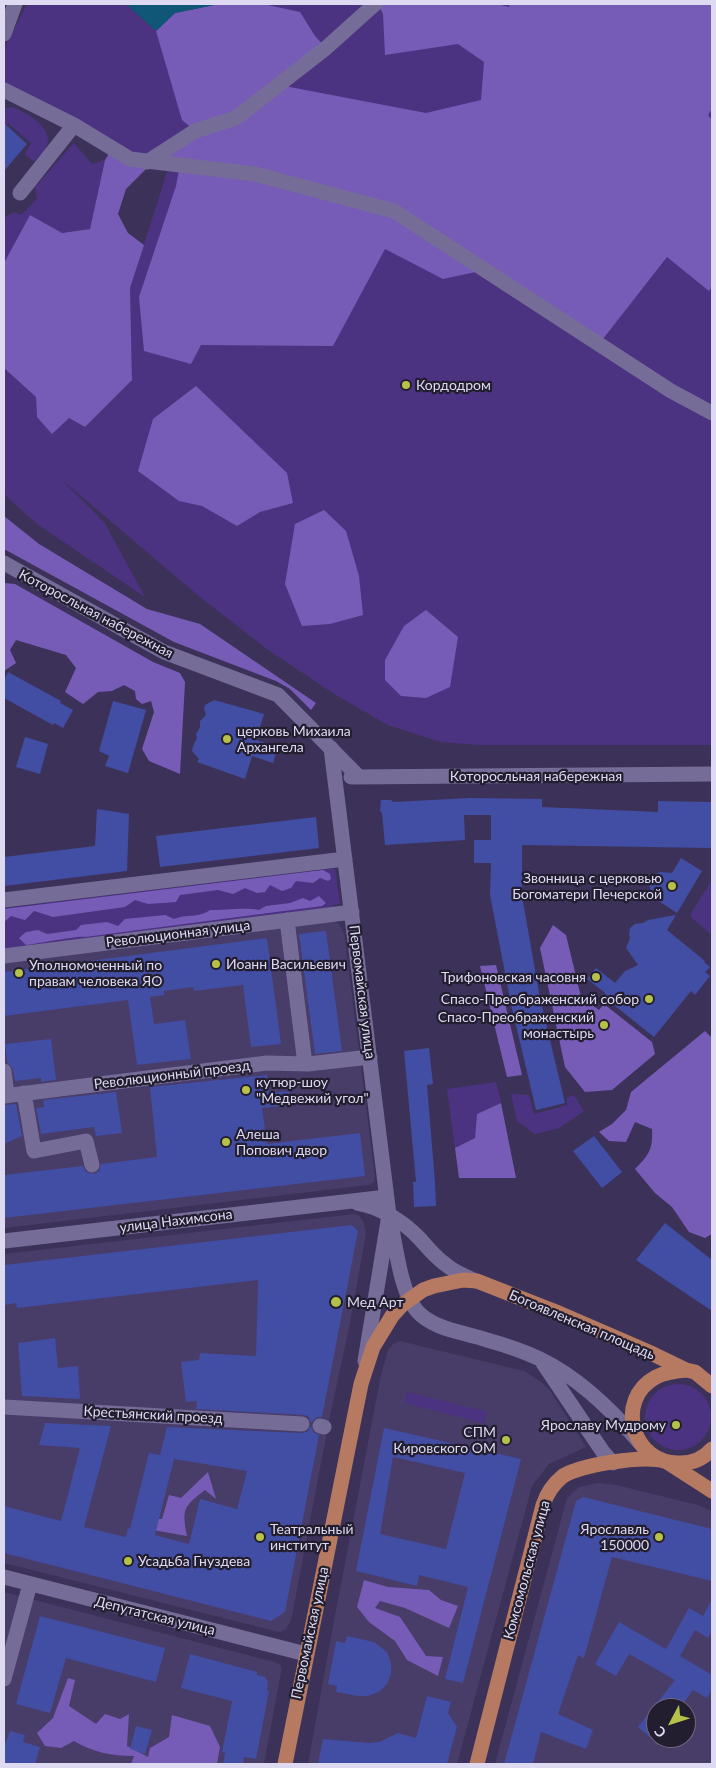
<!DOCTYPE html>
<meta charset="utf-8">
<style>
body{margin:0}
#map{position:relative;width:716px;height:1768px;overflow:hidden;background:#3c3259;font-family:Lato,sans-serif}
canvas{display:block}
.frame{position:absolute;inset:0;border:5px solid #dedaf2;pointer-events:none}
.north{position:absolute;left:646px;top:1698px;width:50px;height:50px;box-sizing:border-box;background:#221e2f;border:1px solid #6d697d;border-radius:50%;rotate:230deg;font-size:14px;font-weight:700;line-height:20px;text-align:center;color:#dedaf2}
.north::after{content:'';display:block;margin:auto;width:18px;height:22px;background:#b6c149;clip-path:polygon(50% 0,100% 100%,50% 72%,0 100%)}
</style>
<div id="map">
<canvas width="716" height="1768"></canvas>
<div class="frame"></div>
<div class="north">С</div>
</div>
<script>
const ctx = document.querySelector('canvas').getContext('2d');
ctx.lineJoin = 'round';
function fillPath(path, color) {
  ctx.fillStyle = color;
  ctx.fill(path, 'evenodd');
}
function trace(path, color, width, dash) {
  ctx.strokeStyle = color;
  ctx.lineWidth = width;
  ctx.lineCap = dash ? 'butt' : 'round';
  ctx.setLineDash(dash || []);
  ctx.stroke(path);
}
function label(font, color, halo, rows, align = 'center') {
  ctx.font = font + ' Lato,sans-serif';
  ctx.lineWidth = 4.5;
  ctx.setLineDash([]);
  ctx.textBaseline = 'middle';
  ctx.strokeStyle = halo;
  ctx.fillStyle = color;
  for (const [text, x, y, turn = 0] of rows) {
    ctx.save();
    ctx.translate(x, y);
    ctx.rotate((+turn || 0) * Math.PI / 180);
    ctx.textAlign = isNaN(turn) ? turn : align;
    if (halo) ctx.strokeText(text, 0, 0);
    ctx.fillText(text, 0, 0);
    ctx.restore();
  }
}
const built = new Path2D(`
 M330,922H335L339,924L344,933L375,1177L374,1182L368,1185L4,1228V963Z
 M355,1214L359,1216L363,1221L366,1234L349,1328L329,1421L291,1621L286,1629L281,1632L275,1631L4,1563V1254Z
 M400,1341L524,1371L541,1382L549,1389L586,1447L549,1464L532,1486L457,1764H308L332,1631L381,1375L388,1350L393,1344Z
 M598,1483L616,1485L698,1505L712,1511V1764H495L567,1498L579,1487ZM656,1708H686V1738H656Z
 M4,1592L278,1663L281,1666V1672L264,1764H4Z`);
const green = new Path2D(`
 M27,4H126L156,31L219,4H712V745H479L441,742L388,725L336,695L267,649L200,597L61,479L104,522L145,597L37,524L4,494V368L36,397L37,417L69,418L85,427L132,380L130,288L169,166L130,159L4,91V49Z
 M12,107C26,112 54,128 47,146C45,152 38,157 34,162L25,154L31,143L8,123L4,128V109Z
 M74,143L92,164L105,160L90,229L62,233L30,215L4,263V218L14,212L21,215L37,199L35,187Z
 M328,869H335L340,904L333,905V907L4,950V908Z
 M712,880V935L691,917V913Z
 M496,1082L501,1103L477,1114L475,1138L455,1148L447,1089Z
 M511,1094L529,1095L534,1114L567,1105V1098L574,1095L584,1111L559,1128L535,1134L517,1121Z
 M645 1417a33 33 0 1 1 66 0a33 33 0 1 1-66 0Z
 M407,1392L487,1412L484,1423L405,1403Z`);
const forest = new Path2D(`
 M219,4H263L300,12L315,36L326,48L279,85L426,113L481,100L484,62L458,44L385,55L383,14L378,4H497L509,7L510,4H712V109L708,115L712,120V287L709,291L667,257L599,344L485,270L443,279L385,249L333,346L201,345L191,364L144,351L139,297L176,186L180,165L147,162L195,131L182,120L156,31L175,13Z
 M110,152L148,167L126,189L118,214L128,233L144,245L130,288L132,380L85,427L69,418L52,434L37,417L36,397L4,368V263L30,215L62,233L90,229L105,160Z
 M196,386L287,473L293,503L260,512L237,526L202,506L179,501L138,471L153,419Z
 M324,510L346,531L359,576L363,615L330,624L302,626L285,584L295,524Z
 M4,516L39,544L147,609L200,624L316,703L311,710L290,689L276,681L174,642L4,549Z
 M4,583L15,584L153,662L180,673L185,682L180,774L149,761L142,749L154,712L151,701L142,704L136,699L135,691L124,685L112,691L98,692L83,704L65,692L76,668L66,655L16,640L10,650L16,663L4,671Z
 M426,610L458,637L450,687L426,698L401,696L385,680V660L404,626Z
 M323,870L330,874L331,879L328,881L320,878L313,883L296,881L291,888L282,891L270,885L265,892L257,893L245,888L233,894L218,890L180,895L176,902L148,904L135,900L125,907L53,917L34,911L25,920L11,916L4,922V909Z
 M319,896L326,903L322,906L85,937C80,935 36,944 26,945L19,938L26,932L38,930L47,934L76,930L81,925L107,922L118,926L125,919L165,915L174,919C186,914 200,918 210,910C223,910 248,907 259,910L266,906L290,903L303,898L310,901Z
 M553,925L566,935L581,997L599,1010L604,1004L652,1042L655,1054L612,1090L585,1092L565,1067L540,948Z
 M496,965L522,1075L507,1077L480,966Z
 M705,1031L712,1038V1234L705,1238L689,1232L672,1207L655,1193L635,1169C649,1155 653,1149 652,1129L635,1122L626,1142L609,1141L599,1132L612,1124L626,1110L631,1092Z
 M501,1103L516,1178H459L455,1148L475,1138L477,1114Z
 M208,1472L216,1499L205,1490C183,1507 182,1509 187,1536L153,1530L149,1518L162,1519L169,1495L181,1498Z
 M364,1580L388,1587L429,1590L441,1600L458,1606L449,1628L405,1608L380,1601L375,1608L400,1617L426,1656L443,1657L438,1676L407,1660L395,1641L369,1622L357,1607Z
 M68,1678L75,1680L69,1706L96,1724L105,1714L120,1719L129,1714L127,1746L148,1757L150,1748L169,1737L172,1715L210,1726L220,1747L217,1764H131L134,1756C112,1756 92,1752 74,1741L61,1748L45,1746L37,1733L53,1718Z`);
const water = new Path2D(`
 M126,4H219L175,13L156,31Z`);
const building = new Path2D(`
 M4,123L27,144L4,171Z
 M8,672L61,701L60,703L73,710L63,728L54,723L53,725L4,698V680Z
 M214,700L264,714L256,740L278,747L273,763L252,756L245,779L197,762L199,759L192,751L193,746L197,738L196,734L200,727V721L206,715L204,709L205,705Z
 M113,701L146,710L128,773L105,766L109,756L99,751Z
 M25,737L48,744L40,774L16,767Z
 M470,798L542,799V807L658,812V801L712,802V848L522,845V896L540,998L565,1103L536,1110L511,1004L490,895L491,863H474V840H491V815H464L465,840L385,845L382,813L380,811L381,800H391L393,802Z
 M97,809L129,814L127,871L4,886V857L95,846Z
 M316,817L319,848L160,867L156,836Z
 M681,858L702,871L677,913L657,900L650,889V884L656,874L660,872L672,873Z
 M676,915L667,930L705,961L704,962L710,967L705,972L710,976L695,995L691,991L654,1037L614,1005L604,992L587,979L596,968L615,983L625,971L638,965L626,948L630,938L629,934L630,928L635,924L643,923L648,920Z
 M326,931L342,1051L315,1054L299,934Z
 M267,938L281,1044L251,1047L243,985L194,991L193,987L164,991V995L150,997L154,1024L185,1020L191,1059L137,1065L128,1000L4,1016V972Z
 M51,1039L56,1080L41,1082V1078L15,1081L13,1069L7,1062L5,1044Z
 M429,1048L433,1084L427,1085L435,1182L436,1206L414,1207L413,1182H416L404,1051Z
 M267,1075L269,1093L289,1091L291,1105L262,1108L267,1144L360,1133L365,1176L4,1218V1175L83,1166L86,1172L94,1174L99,1171L101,1164L157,1157L150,1087Z
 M116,1092L122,1133L96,1136L94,1127L41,1134L36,1108L44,1107L43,1100Z
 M16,1104L22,1136L4,1144V1105Z
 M594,1136L622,1172L602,1188L573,1151Z
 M665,1223L712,1260V1311L636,1260Z
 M352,1225L358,1231L322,1417H317L311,1423L308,1416L303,1415L196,1409L197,1401L186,1402L181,1362L199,1360L200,1353L256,1356L258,1280L17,1308L16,1303L4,1305V1265Z
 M55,1338L58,1368L78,1366L80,1399L22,1396L18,1343Z
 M45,1423L111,1426L84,1527L126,1537L128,1528L130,1529L149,1453L160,1455L167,1427L301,1433L307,1432L311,1426L313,1432L319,1435L285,1612L271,1621L4,1553V1506L61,1521L80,1448L39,1445ZM174,1459L247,1471L237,1509L200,1499L189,1544L155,1535Z
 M384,1428L521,1459L463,1683L445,1679L468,1587L419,1575L417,1586L356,1571ZM393,1457L465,1473L446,1549L380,1534Z
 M583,1497L712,1529V1581L612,1557L584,1658L578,1655L558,1714L593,1730L586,1749L541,1732L533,1764H504L576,1501Z
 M712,1599V1630L708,1638L695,1630L680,1656L712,1675V1689L707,1698L693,1690L680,1708H656V1742L638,1727L675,1680L629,1654L616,1676L595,1664L619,1622L666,1649L689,1608L703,1616Z
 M40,1616L165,1648L156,1682L66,1658L50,1713L16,1704Z
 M347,1636L374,1642L387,1652L391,1663V1674L387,1684L379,1692L368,1696H358L336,1692L337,1686L328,1684L336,1641L345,1643Z
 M190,1654L257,1672V1675L265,1677L268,1682L267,1691H269L256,1759L244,1757L243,1764H223L225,1753L222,1752L232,1701L181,1688Z
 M427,1696L451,1702L448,1713L457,1727L447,1764H318L323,1739L369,1743L379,1742L398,1733L416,1738Z
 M136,1726L152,1730L145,1754L130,1749Z
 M10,1731L25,1735L23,1742L40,1747L35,1764H4V1747Z`);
const minor = new Path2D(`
 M4,34L15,4
 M4,90L74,125L130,159L255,174L394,211L671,391L712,413
 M147,162L195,131L236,118L326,48L375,4
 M20,193L74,125
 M4,563L164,652L278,695L359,777
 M331,748L389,1215L365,1361
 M351,777L712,774
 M4,900L345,859
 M287,920L305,1064
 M4,956L352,912
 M4,1071L7,1095
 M24,1093L34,1151L86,1141L92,1165
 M4,1096L267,1063L308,1064L370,1057
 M357,1203C381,1207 404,1222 420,1239C428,1248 435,1257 445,1264C454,1272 465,1276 476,1281
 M391,1224C396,1248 401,1293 417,1311C434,1330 464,1332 487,1340C505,1345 523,1351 540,1359C579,1378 611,1409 639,1442
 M4,1241L387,1197
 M543,1363L603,1452L613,1463
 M4,1407L302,1424
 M320,1426L324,1427
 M4,1577L306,1654
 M4,1679L30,1584`);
const major = new Path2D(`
 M686,1370C675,1371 665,1372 656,1377C613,1400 633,1466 681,1463C694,1463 704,1458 712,1449
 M667,1462L712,1491
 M285,1764L361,1384L373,1347L392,1316L402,1305L423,1290L434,1286L463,1280L477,1281L556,1312L653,1354L686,1370L695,1372L712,1386
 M477,1764L543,1505C547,1493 553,1484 563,1476C581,1465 638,1456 659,1460`);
const markers = [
 [406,385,5,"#b6c149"],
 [227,739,5,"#b6c149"],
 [672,886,5,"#b6c149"],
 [216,964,5,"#b6c149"],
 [19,973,5,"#b6c149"],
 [596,977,5,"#b6c149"],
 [649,999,5,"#b6c149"],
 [604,1025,5,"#b6c149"],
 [246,1090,5,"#b6c149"],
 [226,1142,5,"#b6c149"],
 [336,1302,6,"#b6c149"],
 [676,1425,5,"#b6c149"],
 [506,1440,5,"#b6c149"],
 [260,1537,5,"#b6c149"],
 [659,1537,5,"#b6c149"],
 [128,1561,5,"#b6c149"]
];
const poiNames = [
 ["Кордодром",416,385],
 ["церковь Михаила",237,731],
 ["Архангела",237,747],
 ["Звонница с церковью",662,878,"right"],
 ["Богоматери Печерской",662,894,"right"],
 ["Иоанн Васильевич",226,964],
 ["Уполномоченный по",29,965],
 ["правам человека ЯО",29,981],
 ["Трифоновская часовня",586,977,"right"],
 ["Спасо-Преображенский собор",639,999,"right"],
 ["Спасо-Преображенский",594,1017,"right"],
 ["монастырь",594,1033,"right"],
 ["кутюр-шоу",256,1082],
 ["\"Медвежий угол\"",256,1098],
 ["Алеша",236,1134],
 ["Попович двор",236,1150],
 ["Мед Арт",347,1302],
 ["Ярославу Мудрому",666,1425,"right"],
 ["СПМ",496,1432,"right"],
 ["Кировского ОМ",496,1448,"right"],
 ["Театральный",270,1529],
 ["институт",270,1545],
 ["Ярославль",649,1529,"right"],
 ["150000",649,1545,"right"],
 ["Усадьба Гнуздева",138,1561]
];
const streetNames = [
 ["Которосльная набережная",96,614,28],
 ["Которосльная набережная",536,776],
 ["Революционная улица",178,934,-7],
 ["Первомайская улица",362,992,83],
 ["Революционный проезд",172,1075,-7],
 ["улица Нахимсона",176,1221,-7],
 ["Богоявленская площадь",582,1325,23],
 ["Крестьянский проезд",153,1415,3],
 ["Комсомольская улица",527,1570,-75],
 ["Депутатская улица",155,1616,14],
 ["Первомайская улица",310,1633,-78]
];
fillPath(built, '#483c69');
fillPath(green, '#4c3382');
fillPath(forest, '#765cb7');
fillPath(water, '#105676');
fillPath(building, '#424da4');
trace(minor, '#766c98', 15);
trace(major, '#b67a62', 15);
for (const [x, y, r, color] of markers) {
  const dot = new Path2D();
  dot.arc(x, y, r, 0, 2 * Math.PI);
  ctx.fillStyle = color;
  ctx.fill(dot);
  trace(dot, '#221e2f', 2);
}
label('14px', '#dedaf2', '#221e2f', poiNames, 'left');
label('14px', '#dedaf2', '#221e2f', streetNames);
</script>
